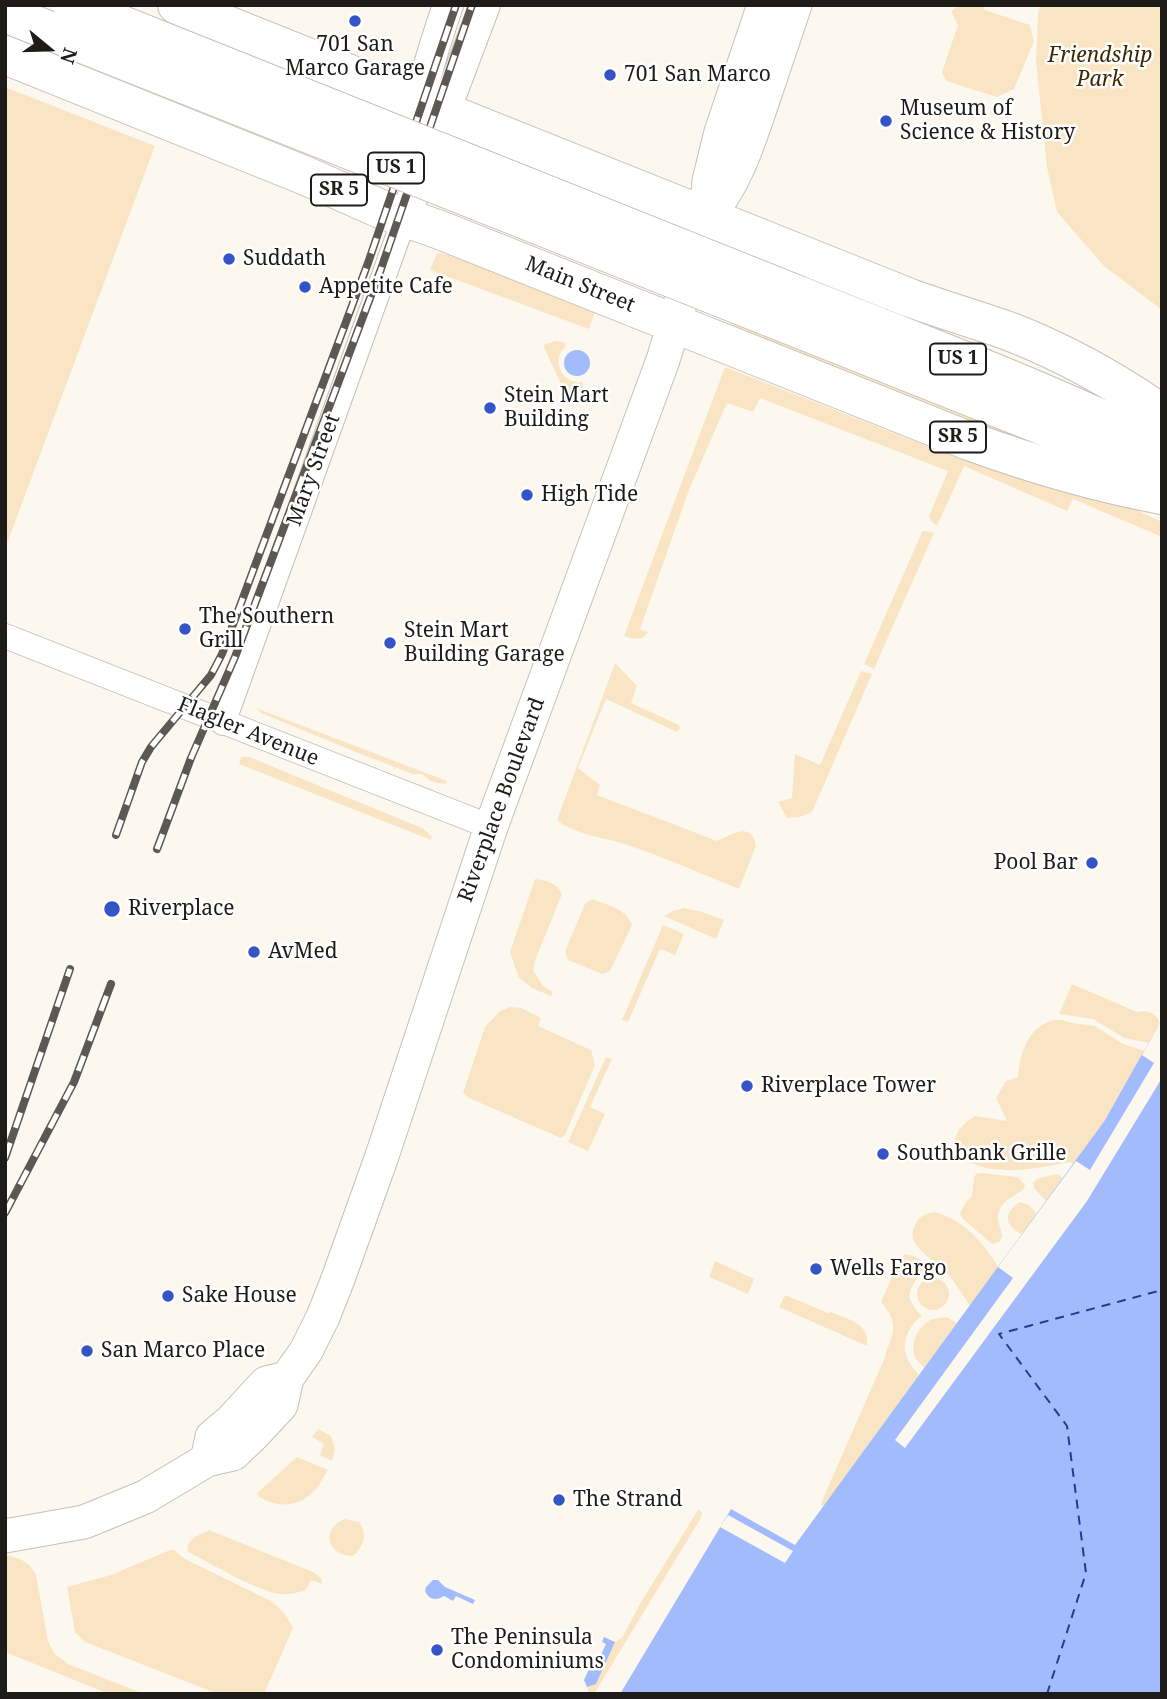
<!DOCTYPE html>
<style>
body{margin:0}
#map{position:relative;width:1167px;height:1699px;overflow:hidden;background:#fdf8ef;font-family:"Noto Serif",serif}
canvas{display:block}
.frame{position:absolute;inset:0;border:7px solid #1e1c19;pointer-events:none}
.north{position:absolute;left:14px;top:14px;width:70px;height:70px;-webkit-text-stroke:5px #fff;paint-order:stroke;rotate:109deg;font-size:19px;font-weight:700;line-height:28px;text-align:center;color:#1e1c19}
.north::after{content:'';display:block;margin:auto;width:24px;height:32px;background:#1e1c19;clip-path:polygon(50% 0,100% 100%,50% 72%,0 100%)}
</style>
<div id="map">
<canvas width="1167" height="1699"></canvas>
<div class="frame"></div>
<div class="north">N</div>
</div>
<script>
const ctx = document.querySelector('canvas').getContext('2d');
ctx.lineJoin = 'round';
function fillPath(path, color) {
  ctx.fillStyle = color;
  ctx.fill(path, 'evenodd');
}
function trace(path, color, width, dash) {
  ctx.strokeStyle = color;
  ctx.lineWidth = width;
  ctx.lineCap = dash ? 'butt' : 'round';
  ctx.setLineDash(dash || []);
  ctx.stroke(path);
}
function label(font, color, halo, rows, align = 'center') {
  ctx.font = font + ' "Noto Serif",serif';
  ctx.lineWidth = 5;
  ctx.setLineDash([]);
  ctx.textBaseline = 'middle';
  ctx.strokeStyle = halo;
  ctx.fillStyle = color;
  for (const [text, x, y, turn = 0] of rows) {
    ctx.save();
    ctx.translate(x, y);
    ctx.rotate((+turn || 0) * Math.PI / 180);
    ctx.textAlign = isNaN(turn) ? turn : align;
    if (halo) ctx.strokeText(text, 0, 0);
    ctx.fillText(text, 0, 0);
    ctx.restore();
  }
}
const green = new Path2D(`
 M961,5H982L985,10L1030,25L1034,41L1014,89L997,97L946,81L942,72L958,25L951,11Z
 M1040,5H1162V310L1104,266L1057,212L1047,167L1036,62L1038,15Z
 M5,87L155,146L5,549Z
 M437,253L453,255L595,311L589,329L430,270Z
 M732,323L1054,449L1050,458L727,335Z
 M556,341L564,342L566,346C550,359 562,385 582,382C586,392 576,396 569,401L543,345Z
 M725,367L960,459L1109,497L1162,522V537L1073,499L1067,511L964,466L937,526L931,521L929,516L948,471L760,398L753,412L727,403L689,490L640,629L648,632L643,638C636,639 631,639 624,636Z
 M924,531L934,533L874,669L864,664L922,532Z
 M615,663L637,686L631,703L679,725L680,728L677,732L606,699L578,768L600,785L597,795L717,841C731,835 752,820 756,846L739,889C702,874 666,858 628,845C608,838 572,834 557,820Z
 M861,671L872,674L812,812L800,817L787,818L778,802L792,798L795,754L820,765Z
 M256,708L447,781L446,784L438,783L430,781L422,774H413L363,755L261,713Z
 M241,757H249L422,828L432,836L431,840L239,764Z
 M535,879C546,880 557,883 562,894L536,958L533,970L543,986L553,992L551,996L532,988L519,978L510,952Z
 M592,899C607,905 626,908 632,925L610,971L602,974L568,960L565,951L585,904Z
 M684,908L699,911L724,920L716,939L664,916L673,911Z
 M663,925L684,934L675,955L660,949L628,1022L622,1020Z
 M1072,984L1137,1012C1147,1010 1153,1012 1159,1020L1158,1026L1149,1043L1124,1038L1093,1019L1059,1014Z
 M510,1007L521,1008L541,1018L538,1026L591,1050L595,1065L565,1135L561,1138L469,1098L463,1093L485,1027L500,1011Z
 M1053,1020H1062L1072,1023L1095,1026L1123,1044L1145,1051L1105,1120L1073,1164L1070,1162C1036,1169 979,1181 954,1149C955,1131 961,1126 975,1116L1007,1121L996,1098L1006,1081L1018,1077C1020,1053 1027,1028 1053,1020Z
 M606,1057L612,1059L590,1107L605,1114L588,1151L568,1142Z
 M981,1173L1018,1177L1025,1185L1023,1190C1012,1197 997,1203 998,1220C999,1226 1002,1231 1002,1237L999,1242L992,1244L963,1219L960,1214L965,1203L972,1196L974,1177L976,1174Z
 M1056,1174L1061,1176L1062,1179L1046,1201L1034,1188L1033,1183L1037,1179Z
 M1020,1202L1029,1205L1037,1214L1022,1234C1004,1226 1003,1212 1020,1202Z
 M934,1212C961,1218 985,1243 998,1267L970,1306C964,1297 958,1287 951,1278C946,1271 938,1264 931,1259C919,1249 906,1240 916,1223C920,1216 925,1214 934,1212Z
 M905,1254C916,1255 926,1264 933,1271C918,1273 912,1283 909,1297L914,1307L922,1316C912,1322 903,1338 905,1350C906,1360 913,1368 919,1375L824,1506L821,1505L822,1501L886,1355L885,1354C895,1332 898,1321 881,1302L899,1261Z
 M715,1261L754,1279L748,1294L709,1277Z
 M917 1294a16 16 0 1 1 32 0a16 16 0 1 1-32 0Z
 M785,1295L828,1313L831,1312C849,1320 870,1323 867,1346L779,1307Z
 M946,1317L957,1323L924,1368C922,1365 918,1362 916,1359C908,1344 919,1324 933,1319C937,1318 942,1318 946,1317Z
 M318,1429L331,1436L335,1449L332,1461L320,1455L324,1444L312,1437Z
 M297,1457L328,1470C323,1478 319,1487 312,1493C297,1508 272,1508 256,1494Z
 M698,1510L702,1512L701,1518L594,1694H589L587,1687L596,1684L615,1642L622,1638L641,1602Z
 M345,1519L359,1522C368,1534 364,1546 353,1556C327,1556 320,1528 345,1519Z
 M209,1530L313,1572L321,1578L322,1584L311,1580L306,1590C297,1593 288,1595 279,1594C254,1590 211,1563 188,1552C185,1539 200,1535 209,1530Z
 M170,1550H174L185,1559L271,1601L285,1614L293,1628L264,1694H218L85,1642L75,1632L67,1587L111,1575Z
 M5,1555C20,1558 29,1561 36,1575L48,1641L54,1653L68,1664L144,1694H109L5,1652Z`);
const water = new Path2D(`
 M564 363a13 13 0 1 1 26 0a13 13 0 1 1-26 0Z
 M1162,1019V1694H620L731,1509L795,1545L1105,1120Z
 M433,1580H438L445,1587L475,1600L473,1604L456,1596L453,1601L444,1596C436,1601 429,1600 425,1591L426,1587Z
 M604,1637L615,1642L596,1684L587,1687L584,1680L595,1657L599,1659L606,1644L602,1642Z`);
const pier = new Path2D(`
 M1162,1019V1078L1087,1201L905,1448L895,1440L1013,1278L998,1267L1076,1161L1090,1170L1154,1063L1142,1055Z
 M728,1515L793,1551L785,1563L720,1527Z`);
const ferry = new Path2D(`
 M1047,1694L1086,1573L1067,1426L999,1334L1162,1290`);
const minor = new Path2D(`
 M5,636L491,827
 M223,723L405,217`);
const tertiary = new Path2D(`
 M417,123C422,82 435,44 448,5
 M405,217L485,5`);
const secondary = new Path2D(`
 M708,216C736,183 748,144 762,103C773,71 784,38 795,5
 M207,1460L212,1437L230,1422L266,1383L287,1378
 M5,1536L84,1522L145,1497L207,1460L233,1454L254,1434L281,1405L287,1378L306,1351L323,1317L338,1279L382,1156L491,827L663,360L706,218L709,181L721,132L764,5`);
const primary = new Path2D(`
 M177,5L910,298C943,310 978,320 1011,332C1065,353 1115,381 1162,414
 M5,55L306,176L383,210L440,230L969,441C1032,464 1097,483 1162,495`);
const motorway = new Path2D(`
 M798,295C920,344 1045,389 1162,448
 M787,324L1162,473`);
const rail = new Path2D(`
 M116,835L142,762L151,747L211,675L222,654L368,263L456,5
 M157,849L191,758L235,657L381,269L472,5
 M5,1158L70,969
 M5,1213L74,1082L111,984`);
const motorwayBridge = new Path2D(`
 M72,5L798,295
 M5,13L787,324`);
const markers = [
 [355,21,7,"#3555c6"],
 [610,75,7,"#3555c6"],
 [886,121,7,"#3555c6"],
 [229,259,7,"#3555c6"],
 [305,287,7,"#3555c6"],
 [490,408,7,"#3555c6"],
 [527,495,7,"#3555c6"],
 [185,629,7,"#3555c6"],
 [390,643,7,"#3555c6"],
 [1092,863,7,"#3555c6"],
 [112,909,9,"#3555c6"],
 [254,952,7,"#3555c6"],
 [747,1086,7,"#3555c6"],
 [883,1154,7,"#3555c6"],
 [816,1269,7,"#3555c6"],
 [168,1296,7,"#3555c6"],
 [87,1351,7,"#3555c6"],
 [559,1500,7,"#3555c6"],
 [437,1650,7,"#3555c6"]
];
const shields = [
 [396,168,56],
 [339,190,56],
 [958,359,56],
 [958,437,56]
];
const shieldNames = [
 ["US 1",396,168],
 ["SR 5",339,190],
 ["US 1",958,359],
 ["SR 5",958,437]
];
const poiNames = [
 ["701 San",355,45,"center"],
 ["Marco Garage",355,69,"center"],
 ["701 San Marco",624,75],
 ["Museum of",900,109],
 ["Science & History",900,133],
 ["Suddath",243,259],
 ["Appetite Cafe",319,287],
 ["Stein Mart",504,396],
 ["Building",504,420],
 ["High Tide",541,495],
 ["The Southern",199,617],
 ["Grill",199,641],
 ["Stein Mart",404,631],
 ["Building Garage",404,655],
 ["Pool Bar",1078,863,"right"],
 ["Riverplace",128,909],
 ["AvMed",268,952],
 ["Riverplace Tower",761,1086],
 ["Southbank Grille",897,1154],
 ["Wells Fargo",830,1269],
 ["Sake House",182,1296],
 ["San Marco Place",101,1351],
 ["The Strand",573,1500],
 ["The Peninsula",451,1638],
 ["Condominiums",451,1662]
];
const parkNames = [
 ["Friendship",1100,56],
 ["Park",1100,80]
];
const streetNames = [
 ["Main Street",580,285,22],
 ["Mary Street",314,470,-70],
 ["Flagler Avenue",248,732,22],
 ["Riverplace Boulevard",502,800,-70]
];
fillPath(green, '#f9e5c4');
fillPath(water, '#a1bbfc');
fillPath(pier, '#fdf8ef');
trace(ferry, '#233b96', 2, [9, 7]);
trace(minor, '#c5c0b8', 26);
trace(tertiary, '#c5c0b8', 32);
trace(secondary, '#c5c0b8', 35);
trace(primary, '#c5c0b8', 40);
trace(motorway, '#c5c0b8', 40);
trace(minor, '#fff', 24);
trace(tertiary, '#fff', 30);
trace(secondary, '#fff', 33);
trace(primary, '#fff', 38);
trace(motorway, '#fff', 38);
trace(rail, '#5c5954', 8);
trace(rail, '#fff', 5, [16]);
trace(motorwayBridge, '#c5c0b8', 40, []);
trace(motorwayBridge, '#fff', 38);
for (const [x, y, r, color] of markers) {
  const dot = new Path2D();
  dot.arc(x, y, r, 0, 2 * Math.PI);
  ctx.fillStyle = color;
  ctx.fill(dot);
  trace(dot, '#fff', 2.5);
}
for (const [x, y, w] of shields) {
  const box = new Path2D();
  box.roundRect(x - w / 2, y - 15.5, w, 31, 5);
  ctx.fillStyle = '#fff';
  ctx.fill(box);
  trace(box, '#1e1c19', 2);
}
label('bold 19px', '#1e1c19', null, shieldNames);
label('21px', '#1e1c19', '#fff', poiNames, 'left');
label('italic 21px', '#3d2901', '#fff', parkNames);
label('21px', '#1e1c19', '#fff', streetNames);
</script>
